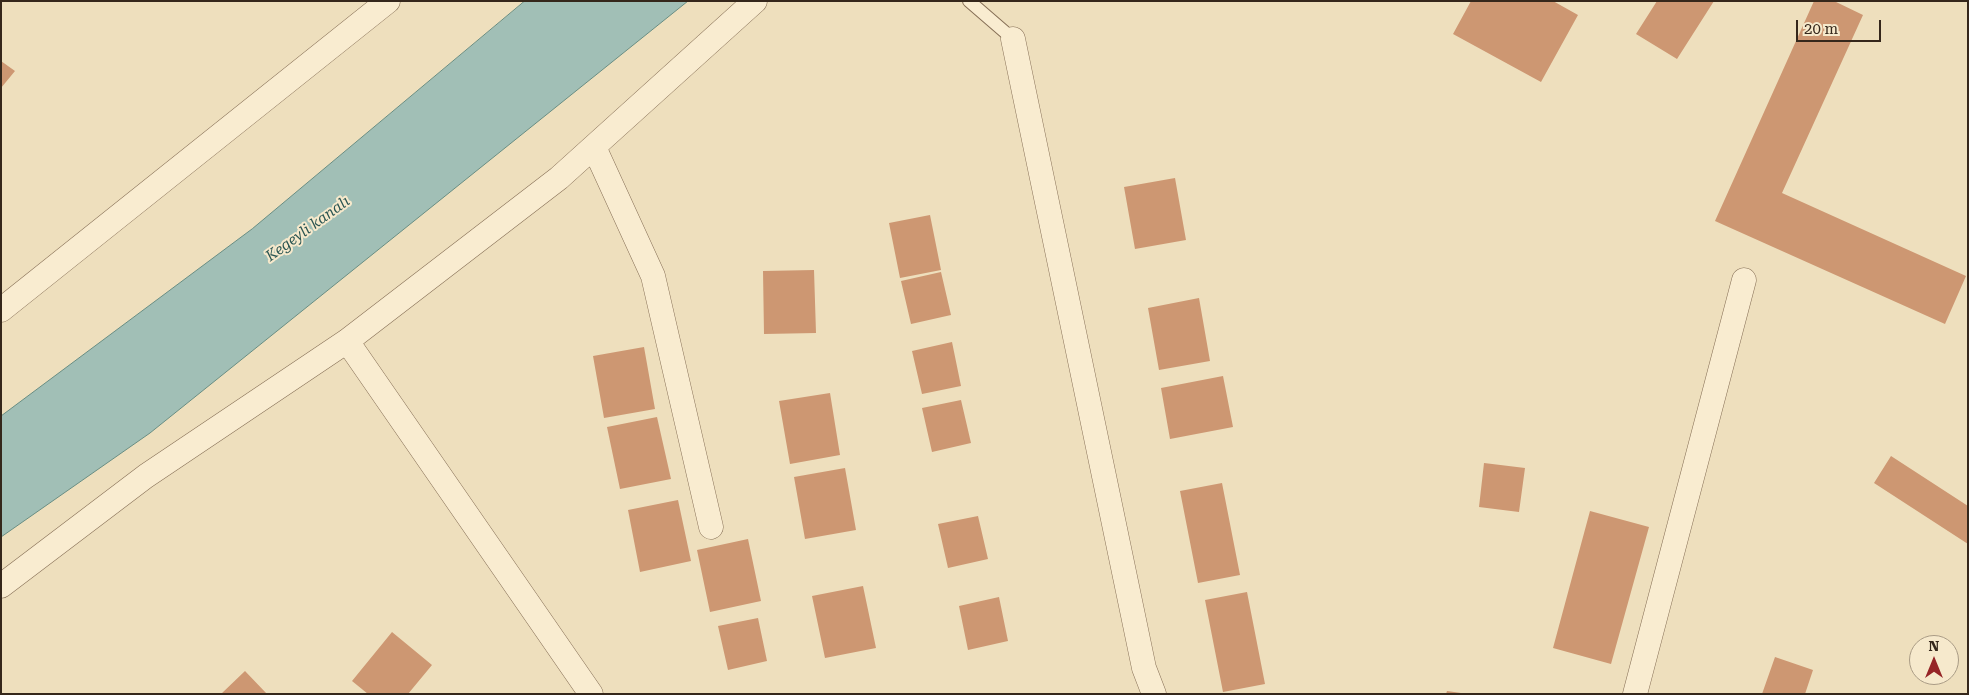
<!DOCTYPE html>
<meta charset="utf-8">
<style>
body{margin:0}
#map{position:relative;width:1969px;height:695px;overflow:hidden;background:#eedfbd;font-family:"Roboto Serif",serif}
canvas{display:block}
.frame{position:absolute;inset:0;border:2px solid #35271b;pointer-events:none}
.north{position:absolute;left:1909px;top:635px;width:50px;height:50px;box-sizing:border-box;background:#f6e9cc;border:1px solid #a99b85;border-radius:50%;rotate:0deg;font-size:14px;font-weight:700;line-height:20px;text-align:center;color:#35271b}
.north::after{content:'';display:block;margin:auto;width:18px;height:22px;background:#962527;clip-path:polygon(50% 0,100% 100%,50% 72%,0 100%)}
.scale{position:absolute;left:1796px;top:20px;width:85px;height:22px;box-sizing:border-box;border:2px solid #35271b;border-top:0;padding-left:6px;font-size:15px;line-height:18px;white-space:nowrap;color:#35271b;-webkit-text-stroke:4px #f6e9cc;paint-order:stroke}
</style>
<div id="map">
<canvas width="1969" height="695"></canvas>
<div class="frame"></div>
<div class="north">N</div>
<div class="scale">20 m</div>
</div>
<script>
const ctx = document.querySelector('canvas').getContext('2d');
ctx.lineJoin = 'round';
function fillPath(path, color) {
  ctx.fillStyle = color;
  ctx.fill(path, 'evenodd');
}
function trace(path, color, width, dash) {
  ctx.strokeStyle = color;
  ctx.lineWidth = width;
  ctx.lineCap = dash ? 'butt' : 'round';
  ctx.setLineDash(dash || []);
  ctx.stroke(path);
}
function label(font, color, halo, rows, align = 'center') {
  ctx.font = font + ' "Roboto Serif",serif';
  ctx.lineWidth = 4;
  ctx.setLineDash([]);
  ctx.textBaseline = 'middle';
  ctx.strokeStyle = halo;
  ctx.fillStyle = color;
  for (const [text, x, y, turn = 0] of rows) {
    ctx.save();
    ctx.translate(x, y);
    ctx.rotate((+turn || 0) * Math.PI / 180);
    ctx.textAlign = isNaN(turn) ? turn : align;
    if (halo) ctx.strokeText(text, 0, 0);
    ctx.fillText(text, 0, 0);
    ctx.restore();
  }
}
const water = new Path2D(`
 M525,1H688L150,433L1,537V416L252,229Z`);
const building = new Path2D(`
 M1471,1H1553L1578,15L1541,82L1453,34Z
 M1657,1H1714L1677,59L1636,34Z
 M1814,1H1834L1863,15L1782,193L1966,276L1945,324L1715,221Z
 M1,61L15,71L1,88Z
 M1175,178L1186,240L1135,249L1124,187Z
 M930,215L941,270L900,278L889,223Z
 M814,270L816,333L764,334L763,271Z
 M941,272L951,315L911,324L901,281Z
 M1199,298L1210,361L1159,370L1148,308Z
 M952,342L961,386L922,394L912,351Z
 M644,347L655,409L604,418L593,356Z
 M1223,376L1233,427L1170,439L1161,388Z
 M830,393L840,455L790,464L779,401Z
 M961,400L971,443L932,452L922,408Z
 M657,417L671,479L620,489L607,427Z
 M1891,456L1968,506V544L1874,483Z
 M1484,463L1525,468L1519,512L1479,507Z
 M845,468L856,530L805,539L794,477Z
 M1222,483L1240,575L1198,583L1180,491Z
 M678,500L691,561L640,572L628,510Z
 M1590,511L1649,527L1611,664L1553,648Z
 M978,516L988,559L948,568L938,524Z
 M748,539L761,601L710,612L697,550Z
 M863,586L876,648L825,658L812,596Z
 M1247,592L1265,684L1223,692L1205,600Z
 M999,597L1008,641L968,650L959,606Z
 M758,618L767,661L728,670L718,626Z
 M392,632L432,665L408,694H368L352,681Z
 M1775,657L1813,670L1805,694H1762Z
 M245,671L267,694H221Z
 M1447,691L1461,693V694H1446Z`);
const lane = new Path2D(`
 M969,1L1013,39`);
const street = new Path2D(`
 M1013,39L1144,668L1154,694
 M594,147L653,276L711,527
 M1,310L388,1
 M347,341L591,694
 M1,586L146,476L347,341L559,178L755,1
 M1635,694L1744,280`);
const waterNames = [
 ["Kegeyli kanalı",308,229,-36]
];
fillPath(water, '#a1bfb6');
trace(water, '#688d83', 1);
fillPath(building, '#cd9772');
trace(lane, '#866f56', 14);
trace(street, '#866f56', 25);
trace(lane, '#f9ecd0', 12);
trace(street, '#f9ecd0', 24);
label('italic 15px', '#2a5552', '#f6e9cc', waterNames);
</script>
